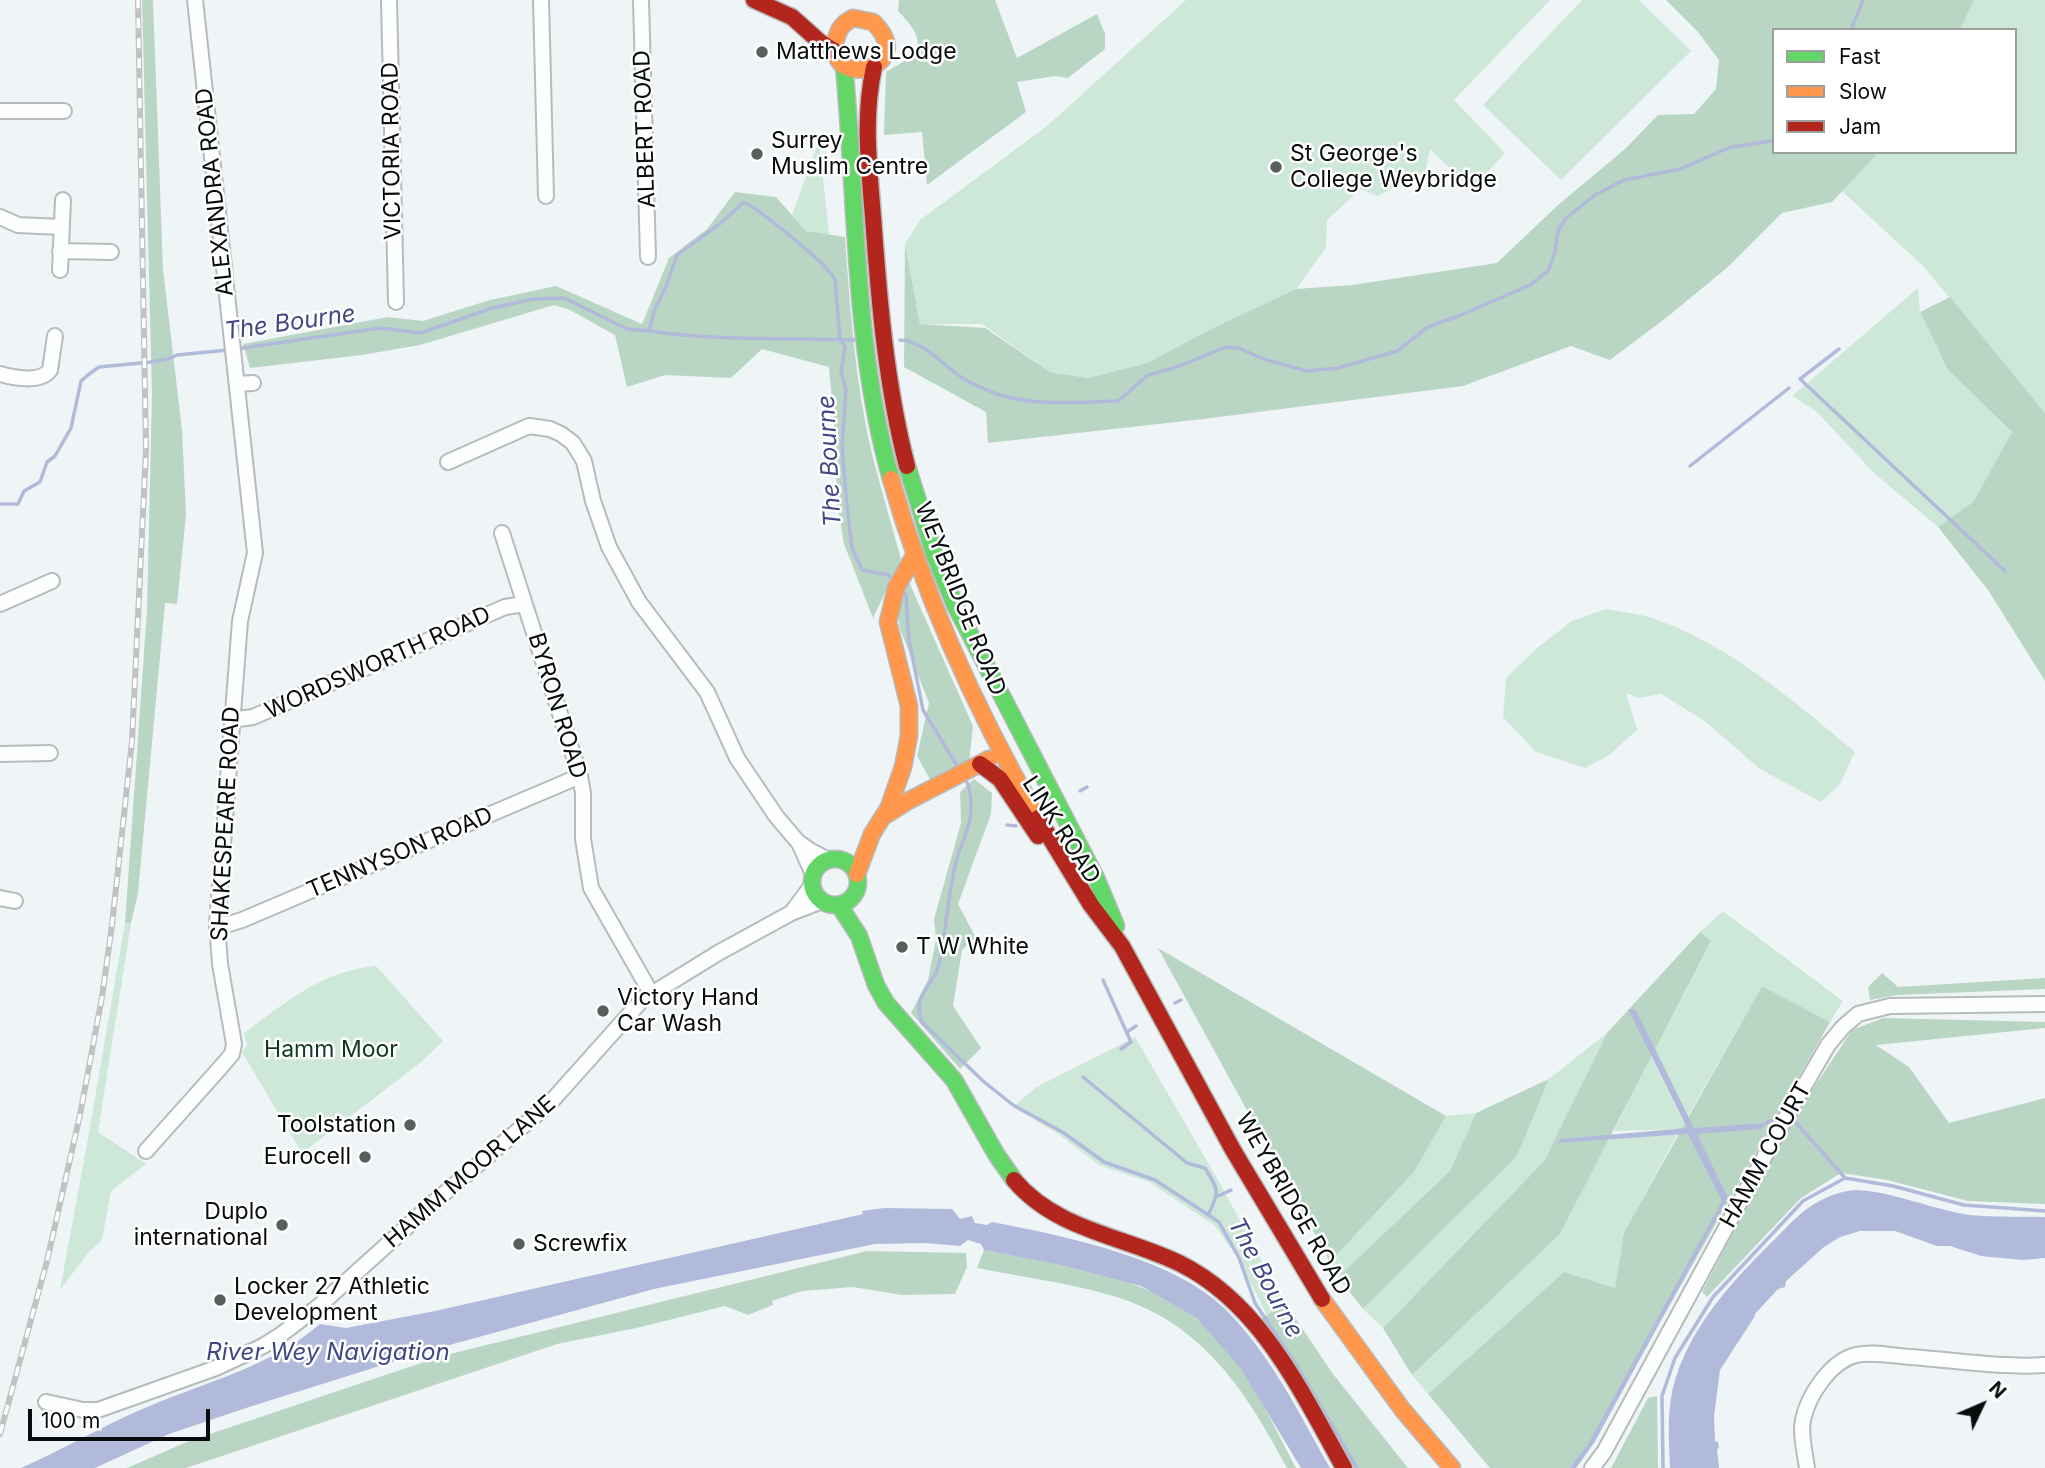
<!DOCTYPE html>
<style>
body{margin:0}
#map{position:relative;width:2045px;height:1468px;overflow:hidden;background:#eff5f6;font-family:Inter,sans-serif}
canvas{display:block}
.legend{position:absolute;left:1772px;top:28px;width:245px;height:126px;box-sizing:border-box;background:#fff;border:2px solid #9d9e9e;margin:0;padding:9px 12px;list-style:none;font-size:21px;color:#090c0d}
.legend li{display:flex;align-items:center;gap:14px;height:35px}
.legend b{width:35px;border:2px solid #9d9e9e}
.north{position:absolute;left:1947px;top:1370px;width:70px;height:70px;-webkit-text-stroke:5px #fff;paint-order:stroke;rotate:46deg;font-size:19px;font-weight:700;line-height:28px;text-align:center;color:#090c0d}
.north::after{content:'';display:block;margin:auto;width:24px;height:32px;background:#090c0d;clip-path:polygon(50% 0,100% 100%,50% 72%,0 100%)}
.scale{position:absolute;left:28px;top:1409px;width:182px;height:32px;box-sizing:border-box;border:4px solid #090c0d;border-top:0;padding-left:9px;font-size:21px;line-height:24px;white-space:nowrap;color:#090c0d;-webkit-text-stroke:5px #fff;paint-order:stroke}
</style>
<div id="map">
<canvas width="2045" height="1468"></canvas>
<ul class="legend">
<li><b style="height:9px;background:#63d668"></b>Fast</li>
<li><b style="height:9px;background:#ff974d"></b>Slow</li>
<li><b style="height:9px;background:#b3261e"></b>Jam</li>
</ul>
<div class="north">N</div>
<div class="scale">100 m</div>
</div>
<script>
const ctx = document.querySelector('canvas').getContext('2d');
ctx.lineJoin = 'round';
function fillPath(path, color) {
  ctx.fillStyle = color;
  ctx.fill(path, 'evenodd');
}
function trace(path, color, width, dash) {
  ctx.strokeStyle = color;
  ctx.lineWidth = width;
  ctx.lineCap = dash ? 'butt' : 'round';
  ctx.setLineDash(dash || []);
  ctx.stroke(path);
}
function label(font, color, halo, rows, align = 'center') {
  ctx.font = font + ' Inter,sans-serif';
  ctx.lineWidth = 5;
  ctx.setLineDash([]);
  ctx.textBaseline = 'middle';
  ctx.strokeStyle = halo;
  ctx.fillStyle = color;
  for (const [text, x, y, turn = 0] of rows) {
    ctx.save();
    ctx.translate(x, y);
    ctx.rotate((+turn || 0) * Math.PI / 180);
    ctx.textAlign = isNaN(turn) ? turn : align;
    if (halo) ctx.strokeText(text, 0, 0);
    ctx.fillText(text, 0, 0);
    ctx.restore();
  }
}
const green = new Path2D(`
 M1186,0H1550L1454,100L1505,153L1472,189L1430,149L1425,172L1377,196L1361,189L1327,220L1326,248L1296,289L1215,327L1147,363L1088,378L1050,372L982,324H920L905,244L920,220L1047,126Z
 M1582,0H1639L1691,51L1561,180L1483,105Z
 M1974,0H2045V413L1924,267L1842,191L1879,152H2015V30H1960Z
 M819,141L829,235L806,231L792,215Z
 M1918,288L1920,312L1948,370L2012,432L1973,502L1938,527L1874,473L1816,411L1792,396Z
 M1606,609C1620,612 1635,613 1649,617C1725,641 1795,702 1855,752L1840,784L1821,802L1760,769L1706,722L1661,694L1639,698L1626,693L1637,730L1608,756L1585,768L1536,752L1503,717L1506,678L1537,648L1572,621Z
 M1723,911L1843,1001L1830,1022L1762,986L1688,1116L1655,1050L1711,942L1700,932Z
 M125,923H131L98,1132L146,1164L111,1191L102,1240L88,1253L60,1290L89,1133Z
 M376,966L443,1041L420,1063L302,1153L242,1052L247,1045L244,1033C286,1002 322,971 376,966Z
 M1607,1033L1544,1161L1383,1328L1363,1309L1517,1156L1549,1079Z
 M1135,1037L1218,1180L1285,1303L1268,1317L1236,1255L1214,1225L1149,1182L1099,1165L1057,1133L1013,1107L1035,1088Z
 M1651,1057L1687,1129L1614,1131Z
 M1476,1113L1450,1171L1338,1277L1330,1262L1414,1172L1446,1116Z
 M1677,1135L1624,1232L1615,1288L1564,1272L1428,1394L1412,1375L1560,1234L1609,1139Z`);
const forest = new Path2D(`
 M142,0H153L163,269L182,430L186,514L177,604L165,603L138,893L131,923H125L147,610L152,394Z
 M899,0H995L1017,58L1097,14L1105,34V49L1068,78L1055,76L1017,82L1026,112L927,185L922,132L884,135L886,72C922,52 929,43 898,11Z
 M1666,0H1974L1960,30H1774V152H1879L1832,202L1782,213L1729,266L1671,314L1610,360L1571,346L1463,386L1203,419L988,443L986,412L904,367L905,244L920,324L985,328L1050,372L1088,378L1147,363L1215,327L1296,289L1352,285L1497,263L1558,205L1625,149L1658,115L1694,114L1716,89L1719,60L1698,32Z
 M735,192L776,197L806,231L845,237C850,308 855,380 871,450C880,486 891,522 901,559L873,618L844,544L837,502L835,435L829,367L762,349L731,378L665,375L627,387L615,335L570,310L554,305L420,345L362,355L250,368L243,344L388,317L423,321L490,300L556,286L642,324L669,258L707,229Z
 M1950,297L2045,413V681L1988,590L1938,527L1973,502L2012,432L1948,370L1920,312Z
 M909,582L973,726L969,762L932,783L917,756L929,703L900,629L897,607Z
 M974,779L992,793L991,814L958,904L976,938L962,950L953,1006L981,1048L960,1069L911,1013L928,980L936,939L934,919L961,823L960,792Z
 M1700,932L1711,941L1560,1234L1412,1375L1383,1328L1544,1161L1607,1033Z
 M1158,948L1446,1116L1414,1172L1330,1262Z
 M1882,973L1898,987L2045,978V989L1897,995L1870,1000L1868,987Z
 M1762,986L1830,1022L1582,1460L1575,1468H1490L1428,1394L1564,1272L1615,1288L1624,1232Z
 M1883,1018L2045,1022V1028L1876,1045L1909,1067L1949,1123L2045,1098V1204L1968,1201L1887,1180L1841,1173L1801,1198L1707,1297L1702,1292L1791,1122L1852,1030Z
 M1549,1079L1517,1156L1363,1309L1338,1277L1450,1171L1476,1113Z
 M984,1250C1062,1265 1163,1276 1220,1339C1249,1371 1275,1429 1296,1468H1287C1246,1391 1202,1322 1113,1296C1071,1283 1021,1277 977,1268Z
 M867,1251L966,1253L967,1267L955,1294L901,1295L853,1287L802,1291L772,1301L773,1305L748,1315L725,1306L641,1327L557,1344L186,1468H127L189,1441L442,1356Z
 M1285,1303L1333,1374L1408,1468H1353L1260,1320Z
 M1657,1396L1658,1468H1611L1648,1398Z`);
const water = new Path2D(`
 M1628,1009L1636,1010L1694,1128L1766,1123L1761,1129L1697,1134L1728,1198L1594,1443L1576,1468H1570L1588,1444L1722,1201L1688,1134L1557,1143L1561,1139L1687,1128Z
 M1856,1190C1893,1192 1926,1207 1963,1214C1989,1218 2018,1216 2045,1217V1258L2022,1260L1981,1256L1950,1246H1937L1895,1231H1860L1840,1237L1824,1247L1786,1281L1785,1287L1778,1289L1754,1315L1755,1316L1720,1370L1714,1416L1715,1441L1718,1442L1719,1448L1717,1449L1719,1468H1670C1669,1437 1666,1407 1676,1377C1693,1323 1736,1277 1775,1239C1788,1226 1800,1212 1816,1203C1828,1196 1841,1191 1856,1190Z
 M884,1208L952,1209L960,1219L972,1216L975,1223L987,1225L992,1222C1061,1235 1173,1258 1224,1308C1270,1353 1299,1413 1330,1468H1301L1241,1369L1197,1318L1141,1286L1062,1265L984,1250L981,1244L968,1240L960,1246L926,1243L875,1244L654,1289L424,1352L246,1408L169,1434L95,1468H21C64,1449 104,1425 147,1407C206,1382 270,1367 320,1324L346,1328L435,1311L859,1215L863,1214L862,1211Z`);
const stream = new Path2D(`
 M1851,30L1863,0
 M649,331C718,341 788,338 857,340
 M900,340C923,340 945,367 964,379C973,384 984,389 994,393C1033,407 1077,402 1118,401L1148,375L1177,367L1226,347L1239,348L1261,358L1306,371L1338,368L1397,351L1428,327L1461,315L1530,285L1548,271L1555,252L1558,231L1566,218L1595,195L1624,180L1680,169L1731,147L1772,141L1774,139
 M236,349L380,328L421,333L492,308L533,299L564,298L627,329L649,331L654,311L667,284L677,255L721,223L744,202C761,211 828,264 835,280L840,339L845,347L841,372L846,389L842,446L847,506L852,548L862,570L888,575L893,580
 M1839,349L1800,379L2005,571
 M1690,466L1789,388
 M0,504H18L24,491L40,482L47,462L55,456L71,428L81,381L88,375L99,367L151,362L168,359L177,355L228,350
 M902,591L906,595L909,640L923,710L959,769
 M965,779C971,788 971,799 971,810C971,827 960,845 956,862C948,895 946,930 939,964C933,988 911,995 922,1022L983,1081L1013,1105L1064,1133L1104,1162L1155,1180L1219,1222L1239,1258L1255,1303L1297,1366L1357,1468
 M1080,791L1087,787
 M1007,825L1016,826
 M1103,980L1131,1042L1121,1049
 M1175,1003L1181,1000
 M1127,1032L1136,1026
 M1083,1077L1187,1163L1205,1168C1218,1189 1220,1192 1209,1213
 M1792,1118L1845,1178
 M1766,1123L1780,1116
 M1267,1168L1273,1165
 M1218,1196L1231,1190
 M1663,1468L1662,1396L1675,1358L1713,1297L1803,1201L1845,1178L1893,1186L1964,1205L2045,1211`);
const street = new Path2D(`
 M389,0L396,302
 M541,0L546,196
 M641,0L648,257
 M0,111H64
 M0,217L18,225L61,227
 M60,251L111,252
 M60,270L63,200
 M0,374C14,378 41,383 50,370L55,336
 M237,384L253,383
 M448,462L529,426L550,429L561,434L573,443L584,461L593,501L609,547L639,602L707,692L737,758L776,816L798,842L811,851L829,860
 M502,533L580,776L583,793V839L591,888L651,993
 M0,604L52,581
 M231,720L253,717L505,607L525,604
 M0,754L50,753
 M799,843L813,874
 M0,898L15,901
 M792,912L812,885
 M217,924H229L242,920L580,776
 M146,1151L220,1068L232,1054L234,1044L220,964L217,924L240,621L255,553L195,0
 M46,1402L83,1410H98L216,1368L263,1346L279,1336L319,1306L439,1198L550,1103L642,1000L718,953L791,913L822,901
 M1592,1468L1604,1452L1785,1119L1828,1045L1843,1027L1858,1014L1890,1006L2045,1004
 M1807,1468C1805,1453 1800,1434 1803,1420C1808,1395 1831,1361 1856,1355C1873,1351 1893,1356 1910,1357C1955,1360 2000,1368 2045,1365`);
const fast = new Path2D(`
 M844,65C857,202 853,345 891,479
 M907,466L935,556L955,605L1096,878L1116,926
 M812 882a23 23 0 1 1 46 0a23 23 0 1 1-46 0Z
 M839,905L859,936L876,985L886,1003L954,1080L996,1154L1014,1180`);
const slow = new Path2D(`
 M853,18L873,22C921,69 824,92 836,39C839,28 843,23 853,18Z
 M891,479C925,599 976,710 1038,818
 M886,815L908,801L989,759
 M857,874L872,834L889,807L903,767L909,736V706L888,622L896,588L914,556
 M1322,1299L1402,1409L1452,1468`);
const jam = new Path2D(`
 M754,0L792,17L820,42L836,52
 M874,67C863,117 869,166 873,217C879,300 886,385 907,466
 M980,764L1000,779L1038,836
 M1038,818L1091,905L1122,946L1233,1150L1322,1299
 M1014,1180C1056,1230 1123,1236 1179,1263C1261,1303 1302,1393 1344,1468`);
const rail = new Path2D(`
 M0,1434L47,1261L80,1115L102,997L112,925L132,741L146,450L138,0`);
const markers = [
 [762,52,7,"#5a5e5f"],
 [757,154,7,"#5a5e5f"],
 [1276,167,7,"#5a5e5f"],
 [902,947,7,"#5a5e5f"],
 [603,1011,7,"#5a5e5f"],
 [410,1125,7,"#5a5e5f"],
 [365,1157,7,"#5a5e5f"],
 [282,1225,7,"#5a5e5f"],
 [519,1244,7,"#5a5e5f"],
 [220,1300,7,"#5a5e5f"]
];
const poiNames = [
 ["Matthews Lodge",776,52],
 ["Surrey",771,141],
 ["Muslim Centre",771,167],
 ["St George's",1290,154],
 ["College Weybridge",1290,180],
 ["T W White",916,947],
 ["Victory Hand",617,998],
 ["Car Wash",617,1024],
 ["Toolstation",396,1125,"right"],
 ["Eurocell",351,1157,"right"],
 ["Duplo",268,1212,"right"],
 ["international",268,1238,"right"],
 ["Screwfix",533,1244],
 ["Locker 27 Athletic",234,1287],
 ["Development",234,1313]
];
const streetNames = [
 ["ALBERT ROAD",645,129,-92],
 ["VICTORIA ROAD",392,151,-91],
 ["ALEXANDRA ROAD",215,192,-96],
 ["WEYBRIDGE ROAD",960,599,68],
 ["WORDSWORTH ROAD",378,663,-24],
 ["BYRON ROAD",557,706,73],
 ["SHAKESPEARE ROAD",226,824,-87],
 ["LINK ROAD",1061,830,57],
 ["TENNYSON ROAD",400,853,-23],
 ["HAMM COURT",1766,1155,-61],
 ["HAMM MOOR LANE",470,1172,-41],
 ["WEYBRIDGE ROAD",1293,1204,60]
];
const parkNames = [
 ["Hamm Moor",331,1050]
];
const waterNames = [
 ["The Bourne",290,323,-8],
 ["The Bourne",830,461,-93],
 ["The Bourne",1265,1278,62],
 ["River Wey Navigation",328,1353]
];
fillPath(green, '#cde7d8');
fillPath(forest, '#b9d6c5');
fillPath(water, '#b1bada');
trace(stream, '#b1bada', 3.5);
trace(street, '#b7bbbc', 18);
trace(fast, '#b7bbbc', 19);
trace(slow, '#b7bbbc', 19);
trace(jam, '#b7bbbc', 19);
trace(street, '#fdfefe', 14);
trace(fast, '#63d668', 16);
trace(slow, '#ff974d', 16);
trace(jam, '#b3261e', 16);
trace(rail, '#c1c2c2', 6);
trace(rail, '#fff', 3.5, [10]);
for (const [x, y, r, color] of markers) {
  const dot = new Path2D();
  dot.arc(x, y, r, 0, 2 * Math.PI);
  ctx.fillStyle = color;
  ctx.fill(dot);
  trace(dot, '#fff', 2.5);
}
label('23px', '#090c0d', '#fff', poiNames, 'left');
label('23px', '#090c0d', '#fff', streetNames);
label('23px', '#113822', '#fff', parkNames);
label('italic 24px', '#3e4883', '#fff', waterNames);
</script>
